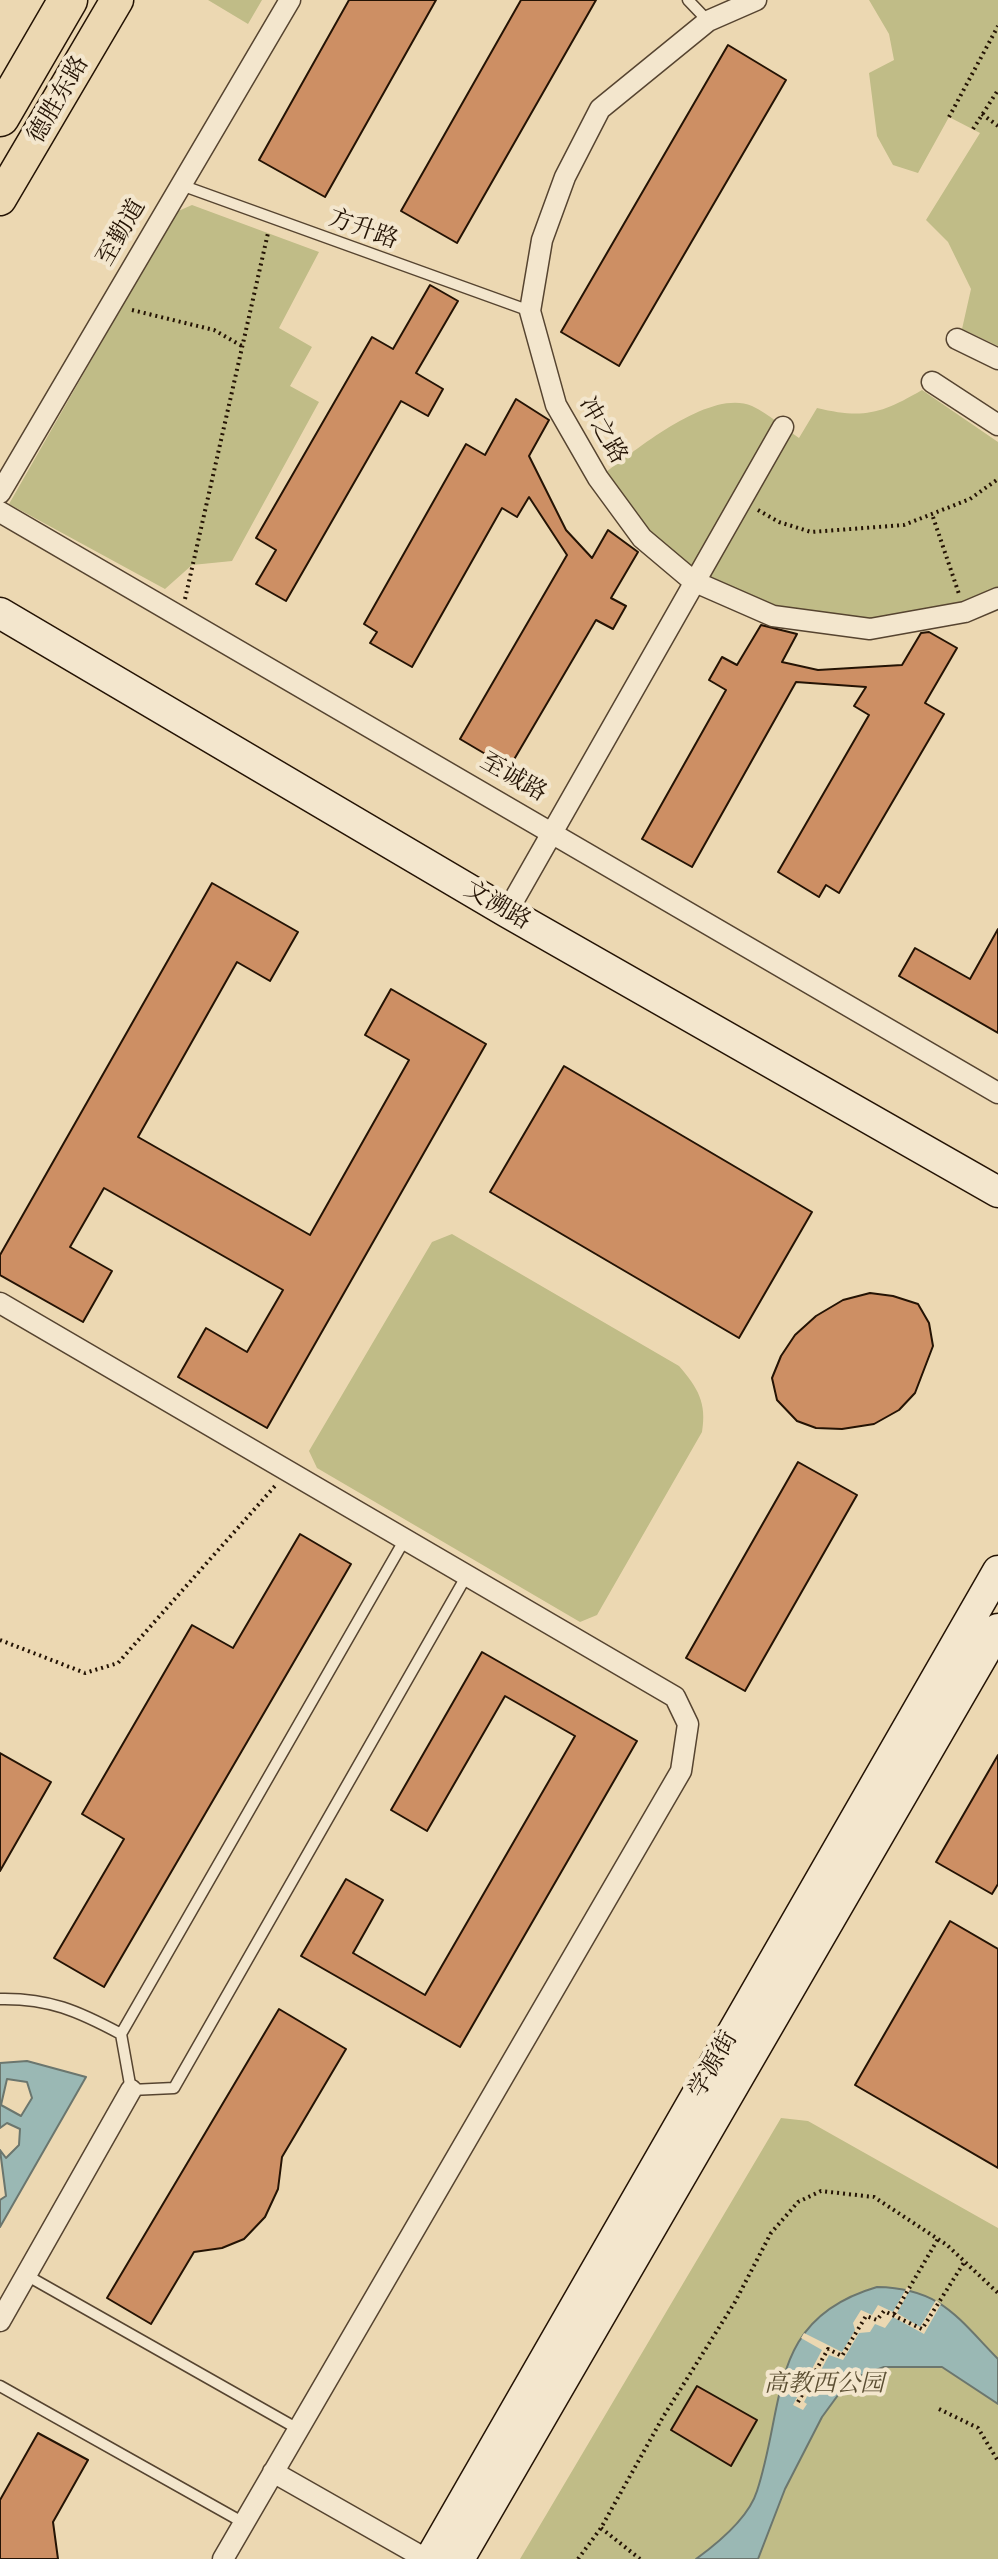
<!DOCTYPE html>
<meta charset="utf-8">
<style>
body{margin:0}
canvas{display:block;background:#ecd8b2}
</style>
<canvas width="998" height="2559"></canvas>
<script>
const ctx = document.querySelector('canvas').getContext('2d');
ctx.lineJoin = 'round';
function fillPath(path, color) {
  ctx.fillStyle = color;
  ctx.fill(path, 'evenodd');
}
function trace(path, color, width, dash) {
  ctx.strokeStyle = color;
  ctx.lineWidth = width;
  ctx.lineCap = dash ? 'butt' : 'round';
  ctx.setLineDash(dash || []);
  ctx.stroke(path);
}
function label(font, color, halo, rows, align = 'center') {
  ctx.font = font + ' Alegreya,"Noto Serif SC",serif';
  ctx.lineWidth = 8;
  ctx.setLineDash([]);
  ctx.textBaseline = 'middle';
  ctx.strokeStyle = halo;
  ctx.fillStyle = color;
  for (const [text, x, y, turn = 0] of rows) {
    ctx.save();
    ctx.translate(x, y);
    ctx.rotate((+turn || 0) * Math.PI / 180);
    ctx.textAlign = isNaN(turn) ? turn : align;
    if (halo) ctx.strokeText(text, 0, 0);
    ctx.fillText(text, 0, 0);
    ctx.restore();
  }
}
const green = new Path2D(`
 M208,0H262L248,24Z
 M869,0H998V346L962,329L971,289L948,242L926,220L980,133L949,117L918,173L893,165L877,136L869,73L894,60L889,34Z
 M192,205L319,252L279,328L312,347L290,386L319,402L232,561L192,565L165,589L9,504L176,212Z
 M922,390L998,442V598L870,629L773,616L693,581L598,478C631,454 709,387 752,406C769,414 784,428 799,438L817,408C863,419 881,414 922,390Z
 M452,1234L679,1366C698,1388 707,1403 702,1432L597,1615L580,1622L317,1468L309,1451L432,1242Z
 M781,2118L808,2121L998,2228V2559H520Z`);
const water = new Path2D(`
 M27,2061L86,2077L0,2227V2200L6,2196L0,2150L6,2158L19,2145L20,2129L7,2123L0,2128V2063ZM7,2079L27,2082L32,2098L21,2116L1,2105Z
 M877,2287C940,2288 957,2317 998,2359V2404L942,2367H884L849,2380L822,2417L785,2489L758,2559H696C718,2543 749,2517 757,2491C786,2403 767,2319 877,2287Z`);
const pier = new Path2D(`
 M907,2287L911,2288L897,2313L920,2327L936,2300L941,2304L924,2334L893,2317L885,2328L875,2324L870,2332L859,2333L843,2360L829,2355L804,2402L807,2404L803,2410L793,2405L822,2350L801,2338L804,2333L842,2352L855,2330L853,2323L861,2310L872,2315L878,2305L893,2312Z`);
const building = new Path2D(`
 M349,0H436L325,197L259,160Z
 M521,0H596L457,243L401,211Z
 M728,45L786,80L619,366L561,332Z
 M430,285L458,301L416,373L443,389L428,416L401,401L286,601L256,584L276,550L256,538L372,337L393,349Z
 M516,399L549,420L529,456L566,530L592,558L608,530L638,552L611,598L626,606L613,629L596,620L509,768L460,739L567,555L529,497L517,517L502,508L412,667L370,643L377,632L364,624L466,444L485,455Z
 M761,625L797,634L782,662L818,670L902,665L921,633L929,632L957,648L925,703L944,714L839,893L826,885L819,897L778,872L869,715L854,706L866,687L796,682L692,867L642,839L726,690L709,680L722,657L737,665Z
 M212,883L298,932L270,981L237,962L138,1137L310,1235L409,1060L365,1035L391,989L486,1044L267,1428L178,1377L206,1328L247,1352L283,1290L104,1188L70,1247L112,1271L83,1322L0,1275V1255Z
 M998,929V1033L899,976L915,948L970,979Z
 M564,1066L812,1212L739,1338L490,1192Z
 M870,1293L893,1296L918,1304L929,1323L933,1346L915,1393L899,1410L874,1424L842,1429L816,1428L797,1421L777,1400L772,1378L781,1356L795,1335L816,1316L843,1300Z
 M798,1462L857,1495L745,1691L686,1658Z
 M300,1534L351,1564L104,1987L54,1958L124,1839L82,1814L192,1625L233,1648Z
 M482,1652L637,1741L460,2047L301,1956L346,1879L383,1900L353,1953L425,1995L575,1736L505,1696L427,1831L391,1810Z
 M0,1753L51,1782L0,1871Z
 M998,1755V1884L992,1894L936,1862Z
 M950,1921L998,1949V2168L855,2085Z
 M279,2009L346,2049L282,2157L278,2189L265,2217L244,2239L222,2248L194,2252L151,2324L107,2298Z
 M697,2386L757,2420L731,2466L671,2430Z
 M38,2433L88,2460L53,2522L58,2559H0V2500Z`);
const path = new Path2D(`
 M982,114L998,126
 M949,117L998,26
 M973,129L998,90
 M132,310L214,330L242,346
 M758,510L779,522L811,532L904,525L970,499L998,479
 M933,517L959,594
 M185,599L268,233
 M0,1640L85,1673L118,1663L275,1486
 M894,2314L938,2239
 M798,2402L828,2349L842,2356L866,2316L877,2320L884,2311L922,2329L965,2261
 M939,2409L978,2428L998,2461
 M601,2528L640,2559
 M578,2559L601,2528L663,2417L735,2302L771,2233L798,2202L821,2191L874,2197L947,2245L998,2293`);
const lane = new Path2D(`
 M688,0L708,21
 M181,185L530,311
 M405,1539L121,2034L131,2090L174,2088L467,1575
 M0,1999C49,1998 78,2011 121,2034
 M26,2275L298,2429
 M0,2386L244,2523`);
const street = new Path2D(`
 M756,0L708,21L600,109L565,177L542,240L530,311L556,405L598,478L642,538L693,581L773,616L870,629L965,612L998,598
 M957,339L998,359
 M932,382L998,425
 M0,493L290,0
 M0,512L998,1093
 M507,912L783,427
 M0,1303L675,1697L688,1724L681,1771L223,2559
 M0,2321L131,2090
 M273,2472L426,2559`);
const secondary = new Path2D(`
 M0,613L507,912L998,1192
 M430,2559L998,1571
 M459,2559L998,1629`);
const primary = new Path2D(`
 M0,199L117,0`);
const highway = new Path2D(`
 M0,117L68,0`);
const streetNames = [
 ["德胜东路",59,100,-60],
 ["方升路",363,230,20],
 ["至勤道",122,233,-60],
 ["冲之路",602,431,60],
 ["至诚路",513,778,30],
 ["文溯路",497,906,30],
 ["学源街",714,2065,-60]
];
const parkNames = [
 ["高教西公园",824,2385]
];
fillPath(green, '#c0bc87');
fillPath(water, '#9ab8b4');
trace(water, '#6b766e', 2);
fillPath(pier, '#ecd8b2');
fillPath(building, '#cd8f64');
trace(building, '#241304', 2);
trace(lane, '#564430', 13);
trace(street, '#564430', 23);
trace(secondary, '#241304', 33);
trace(primary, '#241304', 35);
trace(highway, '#241304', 41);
trace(path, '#241304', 4, [2, 4]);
trace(lane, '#f3e6cd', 10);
trace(street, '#f3e6cd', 20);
trace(secondary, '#f3e6cd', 30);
trace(primary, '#ecd8b2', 32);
trace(highway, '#ecd8b2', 38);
label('24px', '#241304', '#f3e6cd', streetNames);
label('italic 24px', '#5b4e32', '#f3e6cd', parkNames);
</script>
